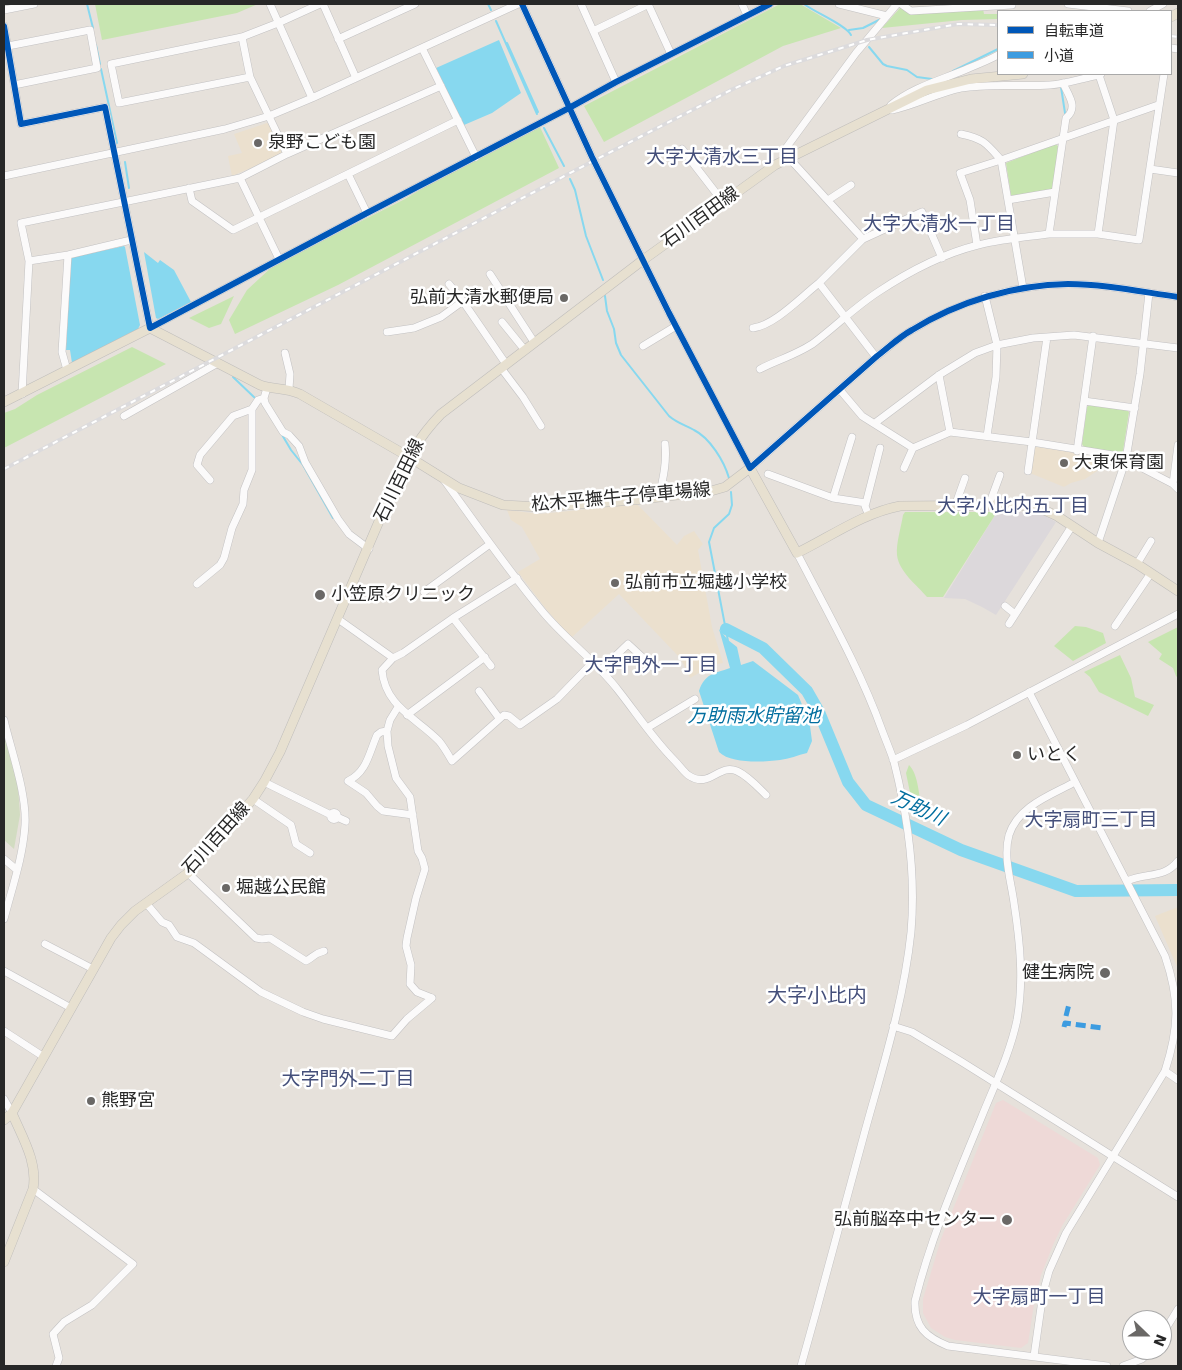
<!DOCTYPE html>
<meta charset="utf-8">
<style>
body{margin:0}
#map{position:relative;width:1182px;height:1370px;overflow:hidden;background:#e6e1db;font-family:"DejaVu Sans","Noto Sans JP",sans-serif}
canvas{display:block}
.frame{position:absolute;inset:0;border:5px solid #272727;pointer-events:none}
.legend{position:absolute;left:997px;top:10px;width:175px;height:65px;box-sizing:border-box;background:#fff;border:1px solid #a9a9a9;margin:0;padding:6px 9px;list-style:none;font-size:15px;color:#272727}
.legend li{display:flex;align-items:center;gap:10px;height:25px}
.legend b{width:25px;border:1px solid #a9a9a9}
.north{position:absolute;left:1122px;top:1310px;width:50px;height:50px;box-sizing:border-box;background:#fff;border:1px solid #a9a9a9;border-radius:50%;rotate:112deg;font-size:14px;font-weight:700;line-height:20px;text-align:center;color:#272727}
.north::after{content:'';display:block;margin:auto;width:18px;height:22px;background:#6a6866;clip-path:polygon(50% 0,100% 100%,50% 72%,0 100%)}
</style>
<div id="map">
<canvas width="1182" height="1370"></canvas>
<div class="frame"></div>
<ul class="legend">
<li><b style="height:6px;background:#0057b8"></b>自転車道</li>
<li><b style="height:6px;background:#3d9ce0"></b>小道</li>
</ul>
<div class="north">N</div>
</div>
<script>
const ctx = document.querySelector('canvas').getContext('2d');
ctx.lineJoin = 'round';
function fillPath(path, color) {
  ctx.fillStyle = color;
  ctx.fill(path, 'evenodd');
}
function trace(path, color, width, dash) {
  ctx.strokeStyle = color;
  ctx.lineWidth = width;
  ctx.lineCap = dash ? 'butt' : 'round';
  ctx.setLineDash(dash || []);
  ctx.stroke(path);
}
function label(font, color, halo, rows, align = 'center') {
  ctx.font = font + ' "DejaVu Sans","Noto Sans JP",sans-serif';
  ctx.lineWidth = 5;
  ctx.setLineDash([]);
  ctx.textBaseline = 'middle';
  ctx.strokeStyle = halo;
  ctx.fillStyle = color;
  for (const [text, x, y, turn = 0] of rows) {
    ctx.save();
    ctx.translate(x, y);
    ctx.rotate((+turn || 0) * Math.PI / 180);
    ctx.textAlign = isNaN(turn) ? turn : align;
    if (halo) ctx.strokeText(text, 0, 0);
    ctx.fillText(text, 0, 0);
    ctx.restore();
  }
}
const industrial = new Path2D(`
 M997,512H1033L1042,514L1056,522L996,615L982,607L965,599L944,598Z`);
const education = new Path2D(`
 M267,123L269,124L282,152L281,155L232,176L228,156L242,153L234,134Z
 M1036,447L1097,456V471L1085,479L1071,483L1064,487L1030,473L1033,450Z
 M637,504L677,545L684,536L694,531L703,544L698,550L712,627L723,663L713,665L690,678L681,659L619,594L571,638L546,609L518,572L540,559L522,527L511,520L507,510L540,514Z
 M1178,907V969L1155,916Z`);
const medical = new Path2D(`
 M1003,1100L1098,1158L1100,1165L1062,1226L1053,1245L1041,1275L1034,1304L1028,1343L1021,1348L955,1340L945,1337L931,1328L923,1313V1299L941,1239L996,1103Z`);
const green = new Path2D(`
 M95,4H258L237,13L102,40Z
 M780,4H800L841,28L783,46L604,142L584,106Z
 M903,7L911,13L983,9L984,14H998V19L962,20L882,28L900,8Z
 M540,127L559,168L338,285L235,334L229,320L247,290L274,265L405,199L428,185Z
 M1055,144L1058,146L1053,189L1013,197L1011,195L1006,163Z
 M234,296L221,324L209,328L189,318Z
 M132,347L166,364L4,448V413L15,409L37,395Z
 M1091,403L1124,408L1129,412L1123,451L1119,454L1084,447L1082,444L1087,407Z
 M905,512H997L943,597H927C917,585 899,572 897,555C896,543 901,528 903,515Z
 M1075,626L1086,627L1103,633L1106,643L1073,661L1054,646Z
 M1178,627V678L1176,676L1173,668L1159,659L1162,654L1148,642Z
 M1120,655L1131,678L1135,697L1154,705L1148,716L1099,692L1090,677L1084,672Z
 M909,765C919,775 919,798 922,812L915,817L906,773Z`);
const cemetery = new Path2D(`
 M4,732L18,786L20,815L14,849L4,840Z`);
const water = new Path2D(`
 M499,40L521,93L492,113L464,125L436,68Z
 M124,246L125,247L140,325L138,329L72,363L70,350H66L71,259L73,257Z
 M144,252L158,263L160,260L174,270L191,302L158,319L156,318Z
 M719,629L728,640L737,647L741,665L753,661L798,695L803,707L812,706L817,722L810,726L812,741L807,753C798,755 789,759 780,760C764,762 731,764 719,752L699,691C705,673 714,674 730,668Z`);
const stream = new Path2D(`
 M87,4L93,28
 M488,4L491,10
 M804,4C816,13 846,25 851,35
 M496,21L537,114
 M849,30L863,28L879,20
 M507,43L538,112
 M96,45L100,64
 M869,47L883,64L887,66L907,70L917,77L932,79
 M101,69L117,143
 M953,71L998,49
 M1061,87L1065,113
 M544,128L564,166
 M125,162L129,188
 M570,179L575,190L586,236L603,280
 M605,296L607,311L614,329L616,343L621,355L669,416C677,423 685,425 694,430C710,438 724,461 729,478
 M233,377L256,399
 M281,433L291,450L303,465L333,518
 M728,641L709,542L714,528L729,514L732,505L731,492
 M812,714L819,712`);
const river = new Path2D(`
 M726,629L763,648L807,691L819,712L848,782L866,805L961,850L1076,891L1178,890`);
const minor = new Path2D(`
 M270,4L312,98
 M323,4L356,78
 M522,4L592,157L669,313L750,468L876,357C888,348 899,337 912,330C959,301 1014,285 1068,284C1105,284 1142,292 1178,297
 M581,4L616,82
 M648,4L671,54
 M742,4L747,15
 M839,4L887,16
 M901,4L911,11L1012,5V4
 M1068,4L1128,11
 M4,10L34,4
 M1150,11L1163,4
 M4,26L21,124L105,107L150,328L367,213L569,108L616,82L770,4
 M593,31L649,4
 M242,37L250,77L287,154
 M338,39L415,4
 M8,46L90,30L97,68L14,85
 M422,48L476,157
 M1171,48L1178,49
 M250,77L119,103L111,64L242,37L278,23L320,4
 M1063,83C1068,95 1079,107 1066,118L1049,234H1098L1139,240L1164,74
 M891,105C915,86 942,80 969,68C979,64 989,60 998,55
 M892,110C916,105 937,93 961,88C991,83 1020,87 1050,85C1066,84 1083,78 1099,75
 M961,134C984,139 986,143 1001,160L1023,288
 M682,149L723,202
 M1150,169L1178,173
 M348,174L367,213
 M4,176L225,129L269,116L312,98L518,4
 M240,178L279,259
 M189,188L192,201L233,230L458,120
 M828,200L851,185
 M1008,200L1055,192
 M1098,234L1114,120L1099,75L1101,74
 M863,239L789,158L786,148L856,53L897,4
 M977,245L970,200L960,173L1001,160L1158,105
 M29,261L68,255L131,240
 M490,274L534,342
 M449,284L462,300L506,364
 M985,296L997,345L996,377L987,436
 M502,322L524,349
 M753,328C775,325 801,297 819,283
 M387,332L414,328L441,317L463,301
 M643,346L676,326
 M285,353L290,374L289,389
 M876,357L819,283L863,239L922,212L942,258
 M501,368L523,397L541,426
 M760,369C775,361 801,353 815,342C836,326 855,307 878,292C908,272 942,254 978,245C1001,239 1025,237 1049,234
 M67,370L62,352L68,255
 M939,375L950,432
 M267,388L264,398L265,403L283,432L289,435L299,446L305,462L338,519L349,534L369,549
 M840,390L862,416L913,448L950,432L1032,442L1119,456L1173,484L1178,489
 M22,394L29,261L21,223L240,178L287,154L441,86
 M1084,401L1135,408
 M124,416L218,363
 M875,423L939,375L975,353L997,345L1033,338L1074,335L1178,348
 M1077,451L1093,336
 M904,468L913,448
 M1028,471L1047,337
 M768,474L833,498L866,503L865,506L869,516
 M210,480L197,465L200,455L233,416L252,409
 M444,480C476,524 507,569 542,611C565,639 596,661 618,690C637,714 653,739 675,761C679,765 683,771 688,775C710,790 718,763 737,771C748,776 757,786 766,795
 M1173,484L1178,445
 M659,497C663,479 667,462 665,444
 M833,498L852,437
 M866,503L880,448
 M989,505L1000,475
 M955,506L965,478
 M1098,543L1126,459L1140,374L1149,293
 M797,553C827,611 860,669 882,730C886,741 891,752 894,762C908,817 916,875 911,932C904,1000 883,1066 865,1131C844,1210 823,1288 801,1366
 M1137,564L1151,541
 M517,578L453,618L403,653L393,658L382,670C385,707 417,718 439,741C444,747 448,754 452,761L504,715L509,716L520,725L557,699L592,663
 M197,584L220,565L224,558L232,528L243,504L244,490L252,470V409L258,400L264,398
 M424,592L490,544
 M1005,606L1015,614
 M453,618L491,666
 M338,619L393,658
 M1009,624L1072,526
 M1115,626L1151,573
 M601,670L628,644L654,668
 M479,691L499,718
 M1029,692L1165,956C1180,1000 1179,1028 1165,1071L1066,1233L1049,1271L1043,1293L1034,1356
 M398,707L390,720L387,731L388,746L396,778L410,797L418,851L422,858L425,869L416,898L407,938L406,946L411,965L410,984L417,992L432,998
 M407,715L485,657
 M4,720C11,750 27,794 25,825C23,857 12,888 4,919
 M647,728L695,699
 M893,760L967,725L1178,614
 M348,781L366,793L377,806L383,811L413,815
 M348,781C367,772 369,753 377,735L381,732L387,731
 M264,782L331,815
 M1075,782C1051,795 1018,806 1009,835C1003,857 1011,881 1014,903C1020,942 1024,981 1017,1020C1010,1053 995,1084 982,1116C957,1177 931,1237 915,1301C914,1327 926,1337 948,1346L1107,1366
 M253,799L291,825L296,844L310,853
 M330.5 816a3.5 3.5 0 1 1 7 0a3.5 3.5 0 1 1-7 0Z
 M337,817L346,821
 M4,859L17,870
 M188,873L256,938L262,939L270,938L306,961C314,957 313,954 324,951
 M1127,881C1147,872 1164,879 1178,861
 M146,903L162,922L169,925L177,937L194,943L261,992L303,1012L323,1019L392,1036L407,1019L432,998
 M45,944L93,969
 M4,971L71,1008
 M893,1026L912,1032L962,1062L1178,1197
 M4,1031L44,1057
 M1165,1071L1178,1080
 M4,1099L12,1113
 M33,1189L133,1264L92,1305L64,1322L53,1334L59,1358L56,1366
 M1162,1335L1178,1309
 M1123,1366L1142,1359L1152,1350`);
const major = new Path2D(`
 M1171,17L1178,13
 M4,402L150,328L260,385C273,390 284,387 300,394L409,457L459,488L503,505L541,507L634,500L711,491L725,487L750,468L797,553C830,537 863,513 900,506L1021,505L1044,510L1057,516L1098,543L1137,564L1178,591
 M4,1120L12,1113L111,938L121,925L135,911L188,873L253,799L264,782L280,752L392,491C407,460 416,440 441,414L643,260L775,165L927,90L971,79L1023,74
 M4,1262L33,1189C38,1162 22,1137 12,1113`);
const rail = new Path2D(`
 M1171,36L1178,37
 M4,469L597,159L733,89L784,66L867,40L958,24L998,25`);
const quiet = new Path2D(`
 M1066,1016L1069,1004
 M1064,1027L1065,1023L1102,1028`);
const cycleway = new Path2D(`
 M522,4L592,157L669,313L750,468L876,357C888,348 899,337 912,330C959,301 1014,285 1068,284C1105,284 1142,292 1178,297
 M4,26L21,124L105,107L150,328L367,213L569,108L616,82L770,4`);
const markers = [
 [258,143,5,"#6a6866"],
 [564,298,5,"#6a6866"],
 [1064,463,5,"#6a6866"],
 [615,583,5,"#6a6866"],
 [320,595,6,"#6a6866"],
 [1017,755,5,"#6a6866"],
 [226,888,5,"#6a6866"],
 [1105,973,6,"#6a6866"],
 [91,1101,5,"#6a6866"],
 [1007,1220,6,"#6a6866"]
];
const poiNames = [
 ["泉野こども園",268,143],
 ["弘前大清水郵便局",554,298,"right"],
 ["大東保育園",1074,463],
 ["弘前市立堀越小学校",625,583],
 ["小笠原クリニック",331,595],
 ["いとく",1027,755],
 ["堀越公民館",236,888],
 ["健生病院",1094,973,"right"],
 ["熊野宮",101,1101],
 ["弘前脳卒中センター",996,1220,"right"]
];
const streetNames = [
 ["石川百田線",701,218,-36],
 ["石川百田線",400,481,-64],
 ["松木平撫牛子停車場線",621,498,-5],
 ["石川百田線",217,839,-48]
];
const neighbourhoodNames = [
 ["大字大清水三丁目",722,158],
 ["大字大清水一丁目",939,225],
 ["大字小比内五丁目",1013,507],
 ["大字門外一丁目",651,666],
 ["大字扇町三丁目",1091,821],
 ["大字門外二丁目",348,1080],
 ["大字扇町一丁目",1039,1298]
];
const waterNames = [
 ["万助雨水貯留池",754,717],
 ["万助川",918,809,25]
];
const quarterNames = [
 ["大字小比内",817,997]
];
fillPath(industrial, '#dcd8db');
fillPath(education, '#ebe0ce');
fillPath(medical, '#eed9d7');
fillPath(green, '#c7e5b0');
fillPath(cemetery, '#d2dcc1');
fillPath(water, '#87d8ef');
trace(stream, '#87d8ef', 2);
trace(river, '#87d8ef', 12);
trace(minor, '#c2c1c2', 8);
trace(major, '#bfbdbb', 10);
trace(minor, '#fbfafa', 7);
trace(major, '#e7e0d0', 9);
trace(rail, '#dcdbdd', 4);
trace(rail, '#fff', 2, [5.5]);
trace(quiet, '#3d9ce0', 5, [10, 5]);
trace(cycleway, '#0057b8', 6);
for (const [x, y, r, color] of markers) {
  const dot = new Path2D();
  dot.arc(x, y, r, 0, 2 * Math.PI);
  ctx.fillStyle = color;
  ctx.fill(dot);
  trace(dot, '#fff', 2);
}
label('18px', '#272727', '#fff', poiNames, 'left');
label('18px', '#272727', '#fff', streetNames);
label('19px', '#444f7a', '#fff', neighbourhoodNames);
label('italic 19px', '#026e9f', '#fff', waterNames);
label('20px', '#444f7a', '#fff', quarterNames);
</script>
